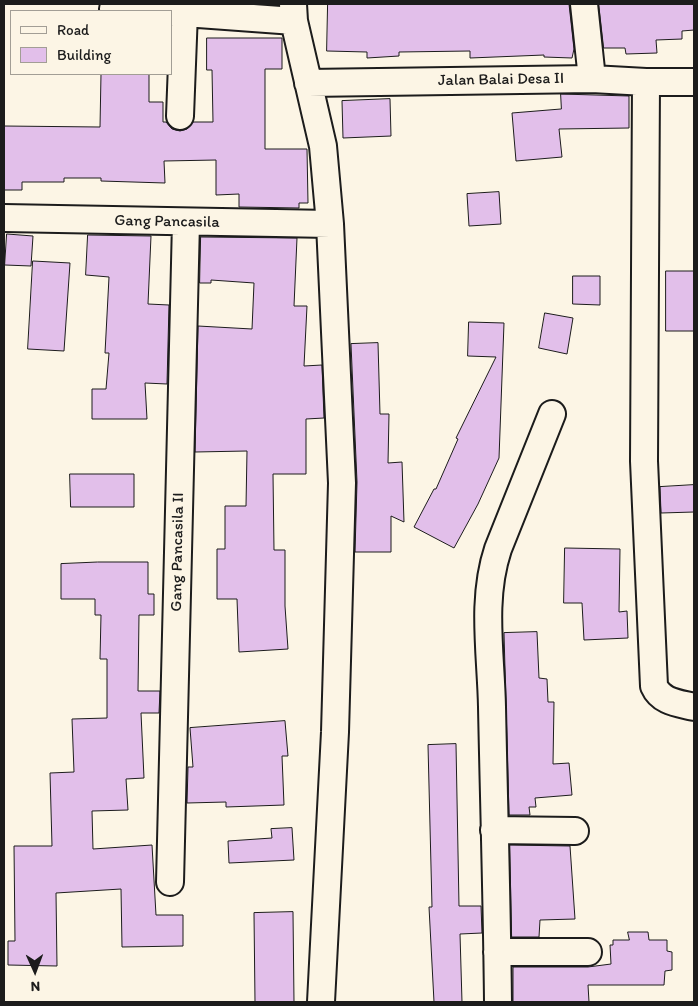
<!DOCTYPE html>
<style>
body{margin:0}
#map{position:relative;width:698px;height:1006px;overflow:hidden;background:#fcf5e5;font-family:Itim,sans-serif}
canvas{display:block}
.frame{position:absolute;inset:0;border:5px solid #1c1c1c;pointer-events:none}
.legend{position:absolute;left:10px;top:10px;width:162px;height:65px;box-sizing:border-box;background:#fcf5e5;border:1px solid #a29e95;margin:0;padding:6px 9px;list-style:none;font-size:15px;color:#1c1c1c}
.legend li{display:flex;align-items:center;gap:10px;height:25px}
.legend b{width:25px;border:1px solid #a29e95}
.north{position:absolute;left:10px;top:946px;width:50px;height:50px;-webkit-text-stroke:4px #fcf5e5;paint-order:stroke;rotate:178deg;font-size:14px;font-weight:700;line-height:20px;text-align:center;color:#1c1c1c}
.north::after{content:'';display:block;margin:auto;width:18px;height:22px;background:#1c1c1c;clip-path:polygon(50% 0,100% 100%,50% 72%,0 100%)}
</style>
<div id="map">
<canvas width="698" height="1006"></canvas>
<div class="frame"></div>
<ul class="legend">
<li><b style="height:6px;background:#fcf5e5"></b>Road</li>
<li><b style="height:14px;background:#e2bfea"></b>Building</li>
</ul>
<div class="north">N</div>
</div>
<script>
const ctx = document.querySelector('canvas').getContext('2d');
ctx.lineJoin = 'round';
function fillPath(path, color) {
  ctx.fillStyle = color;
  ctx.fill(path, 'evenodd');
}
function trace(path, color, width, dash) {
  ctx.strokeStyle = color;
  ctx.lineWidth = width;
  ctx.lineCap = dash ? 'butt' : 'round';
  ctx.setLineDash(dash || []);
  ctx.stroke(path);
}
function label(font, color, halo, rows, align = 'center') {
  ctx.font = font + ' Itim,sans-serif';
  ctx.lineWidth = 4;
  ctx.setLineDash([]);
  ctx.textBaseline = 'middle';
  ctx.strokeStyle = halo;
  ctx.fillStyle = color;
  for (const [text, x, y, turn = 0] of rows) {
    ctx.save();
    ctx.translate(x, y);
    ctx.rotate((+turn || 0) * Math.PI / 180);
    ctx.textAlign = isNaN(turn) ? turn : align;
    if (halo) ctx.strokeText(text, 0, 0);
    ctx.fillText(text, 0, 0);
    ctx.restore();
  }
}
const building = new Path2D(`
 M328,4H569L574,49L572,58L544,57V55L470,58V51L399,52V56L367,58V52L327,51Z
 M599,4H694V30L682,31V39L656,40L657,53L626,54L625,48H604Z
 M207,38H282V69H265V149H307L308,203H299V208L239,207V194L216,195V160L164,161L165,183L101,181V178H64V182H22V190H4V126L100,127L101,74H149V102H163V122H166L172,129L180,131L187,129L193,122H213L212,70H207Z
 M561,94L629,96V128L559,129L562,157L516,161L512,113L561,109Z
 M390,99L391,136L343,138L342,101Z
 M499,192L501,224L469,226L467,194Z
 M7,234L33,236L31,266L5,265Z
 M88,235L151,236L148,304L169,305L167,384L145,383L147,419H92V389H106L109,353H105L109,277L86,275Z
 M201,237L297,238L294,306H307L304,366L322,365L324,418L306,419V474H273L274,550H285V606L288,649L239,652L237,599H217V549H225V506H246L247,451L195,452L198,326L252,329L254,283L211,280V283H200Z
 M33,261L70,263L64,351L28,349Z
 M666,271H694V331H666Z
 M573,276H600V305L573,304Z
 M545,313L573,318L567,354L539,348Z
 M469,322L504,323L499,458L478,504L454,548L414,527L434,489H436L458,439L456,438L496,357L468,356Z
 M378,343L380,414H389L388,463L402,462L404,522L391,516V552H355L357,482L351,344Z
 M70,474H134V507H71Z
 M694,485V512L661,513L660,487Z
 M565,548L620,549L619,612L627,611L628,638L584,640L582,603H564Z
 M98,562H148V594H154V615H139L138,691H160L159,713H141L144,778L126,779L128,810L92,811L93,849L152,845L156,915H183V946L122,947L121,889L56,893L57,966L8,965V941H15L14,846H52L50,773L74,772L72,719L107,718V659H100L101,615H95V599H61V564Z
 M537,632L539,678L547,679L548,702H554L553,764L569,763L572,795L535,798L536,807H529L530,815H509L504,633Z
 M285,721L288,756H282L284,805L226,807V802L187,803L188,767H193L190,728Z
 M456,744L459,906H481L482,933L460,934L462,1002H434L429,907H432L428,745Z
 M292,828L294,860L229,863L228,841L272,838L271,829Z
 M510,845L570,846L575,919L540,920L539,937H512Z
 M293,912L294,1002H255L254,913Z
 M628,932H648L649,940H667V951L672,952V970L665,971L664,985H588L589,1002H513V967H588L611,964L610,945H613V940H629Z`);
const minor = new Path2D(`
 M293,4L294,21L323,146L330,224L342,483L335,732L321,1002
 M584,4L592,79
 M113,9L162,11
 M171,12L294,21
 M646,82L644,461L654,686C661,702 678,703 694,707
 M308,83L592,79L646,82H694
 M180,116L184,12
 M4,218L330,224
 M494,830L575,831
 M170,882L186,222
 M497,952H588
 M498,1002C497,904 494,805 492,707C491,654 481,600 498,549L552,414`);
const streetNames = [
 ["Jalan Balai Desa II",501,80,-1],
 ["Gang Pancasila",167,222,1],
 ["Gang Pancasila II",178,552,-89]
];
fillPath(building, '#e2bfea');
trace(building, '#1c1c1c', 1);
trace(minor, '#1c1c1c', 30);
trace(minor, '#fcf5e5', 26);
label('16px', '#1c1c1c', '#fcf5e5', streetNames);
</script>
